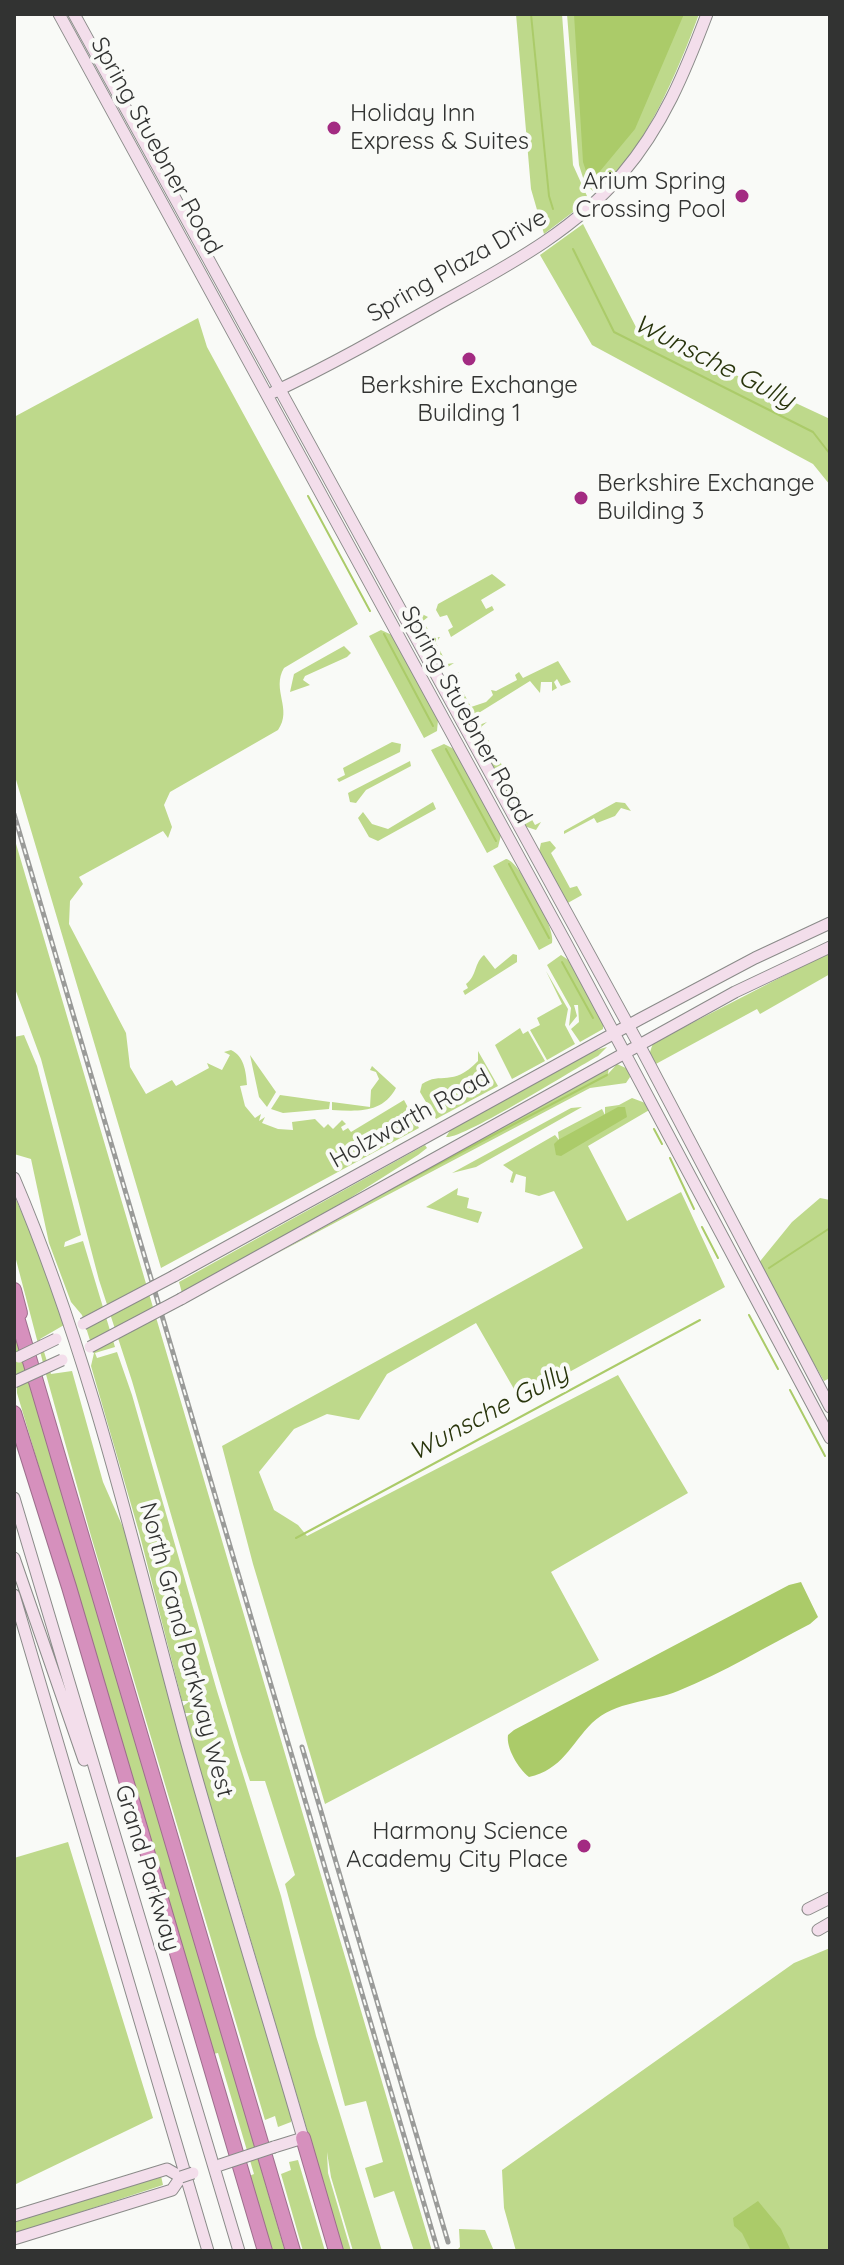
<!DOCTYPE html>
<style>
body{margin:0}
#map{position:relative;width:844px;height:2265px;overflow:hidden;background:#f9faf7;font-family:Quicksand,sans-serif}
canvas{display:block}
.frame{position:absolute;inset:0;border:16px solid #323332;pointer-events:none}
</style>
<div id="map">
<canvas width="844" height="2265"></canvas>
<div class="frame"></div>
</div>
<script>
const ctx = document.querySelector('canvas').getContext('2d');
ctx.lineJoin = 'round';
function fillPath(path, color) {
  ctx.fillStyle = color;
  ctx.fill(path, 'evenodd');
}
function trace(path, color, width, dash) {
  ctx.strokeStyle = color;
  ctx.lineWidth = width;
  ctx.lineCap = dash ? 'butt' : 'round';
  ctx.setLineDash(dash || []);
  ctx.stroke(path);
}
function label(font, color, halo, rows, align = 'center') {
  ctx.font = font + ' Quicksand,sans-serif';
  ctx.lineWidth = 8;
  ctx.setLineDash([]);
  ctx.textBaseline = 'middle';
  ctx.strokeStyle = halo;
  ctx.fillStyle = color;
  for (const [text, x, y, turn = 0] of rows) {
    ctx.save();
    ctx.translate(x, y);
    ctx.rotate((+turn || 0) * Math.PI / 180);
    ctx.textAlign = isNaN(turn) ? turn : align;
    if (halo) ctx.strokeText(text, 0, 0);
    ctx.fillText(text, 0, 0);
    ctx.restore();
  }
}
const green = new Path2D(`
 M516,14H562L573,165L587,196L577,209L544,234L531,189Z
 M567,14H699C681,63 640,166 593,191L585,184L579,165Z
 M583,224L637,329L830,419V485L813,464L592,345L540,255Z
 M198,318L207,347L358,624L284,668C271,690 293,709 278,730L170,792L164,805L172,827L168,838L163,831L79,877L83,884L70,901L69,924L126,1033L130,1067L146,1094L172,1080L176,1086L209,1068L207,1063L222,1070L230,1055L224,1052L231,1050C244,1056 246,1071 247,1085L240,1086L245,1106L255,1118L261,1114L259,1121L265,1117L262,1123L278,1129L293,1130L292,1122L315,1119L324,1128L328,1124L333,1129L342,1120L346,1124L341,1127L343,1131L348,1128L351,1132L404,1100L419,1128L161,1268L14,773V417Z
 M492,574L506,585L481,600L486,609L492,606L494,610L451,637L448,630L453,627L447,615L440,617L436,610L438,604Z
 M420,613L428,617L423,621L433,638L440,637L436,643L447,664L454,663L443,670L437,667L415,628L414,618Z
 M381,630L392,635L438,720L437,731L424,738L369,636Z
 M344,646L351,653L347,657L305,676L303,680L310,685L290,692L294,674Z
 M558,661L571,682L561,686L557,679L554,682L557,688L552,691V682H541L540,693L530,681L469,719L446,682L459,672L455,677L471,707L486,702L493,695L491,690L496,691L517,680L515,675L519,672L523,678Z
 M487,722L481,727L535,825L541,822L536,830L524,826L473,734L474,727Z
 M392,742L401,744L400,752L339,782L337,779L345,775L343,768Z
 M444,744L454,749L501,835L498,847L487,853L431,750Z
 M410,761L411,766L366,790L356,803L350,802L348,793Z
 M433,802L436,809L378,841L369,837L358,818L363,812L372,824L388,829Z
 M616,802L625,803L631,811L621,808L615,816L597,823L594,818L564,834V831Z
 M14,837L432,2251H414L394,2191L374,2198L365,2168L383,2162L366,2101L345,2106L285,1884L295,1875L265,1781H250L240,1751L132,1381L99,1280L41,1059L14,986Z
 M550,841L556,848L551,853L570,888L577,886L582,895L566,904L539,852L541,843Z
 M506,859C519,860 557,930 552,943L539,950L493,866Z
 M830,952V974L760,1014L757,1009L654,1065L649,1055L653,1043Z
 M513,954L517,955V962L465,995L463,991L468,988L466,984C477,976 474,963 484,955L495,969Z
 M561,955L570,961L603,1024V1029L580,1042L571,1029L579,1022L578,1005H574L577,1016L569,1026L571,1008L547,965Z
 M546,971L568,1009L565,1025L575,1044L547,1060L530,1030L540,1025L537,1018L562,1004Z
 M520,1028L523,1034L528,1031L545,1061L512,1079L495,1045Z
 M24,1035L37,1066L81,1235L65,1242L64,1247L83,1241L115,1347L95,1353L97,1358L117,1352L132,1395L217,1691L281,1896L316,2036L382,2251H353L331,2177L327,2152L328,2173L351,2251H343L194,1749L186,1717L193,1713H185L183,1706L190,1701H182L139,1532L91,1366L94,1353L82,1315L71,1302L49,1243L31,1159L14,1154V1037Z
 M607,1047L598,1056C574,1069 462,1140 446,1137L452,1127L590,1052Z
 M478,1051L498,1086L436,1119L420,1092L422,1084C441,1071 452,1088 478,1061Z
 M250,1055L276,1092L267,1107L259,1097Z
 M617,1064L628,1069L630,1077L626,1083L590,1088L276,1254L609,1066L608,1074Z
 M372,1066L396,1088C382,1114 357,1111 332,1110V1102L370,1107L371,1090L379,1079L376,1072L370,1070Z
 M280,1095L330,1102L329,1109L283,1113L271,1109Z
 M632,1098L648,1104L651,1109L588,1146L627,1221L681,1192L725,1287L529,1394L514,1389L476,1323L387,1374L359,1420L327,1414L294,1429L259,1472L274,1510L298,1525L307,1536L618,1375L688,1493L551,1572L599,1660L325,1804L253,1564L222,1446L583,1248L554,1191L539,1196L525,1192L526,1177L516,1174L513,1183L510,1182L513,1172L503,1165L555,1135L559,1140L558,1132L602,1109L605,1115V1107L619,1105Z
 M582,1107L476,1167L452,1173L571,1108Z
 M425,1145L427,1148L418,1155L347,1200L182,1293L179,1282Z
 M458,1188L457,1195L469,1198L467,1208L482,1212L478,1223L426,1207Z
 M14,1195L39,1251L64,1325L40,1339L51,1374L72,1371L103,1482L125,1532L291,2117V2122L278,2127L275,2116L265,2120L91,1536L47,1378L14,1252Z
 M820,1198L830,1200V1378L824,1381L757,1265L792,1222Z
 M14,1324L285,2251H271L249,2176L254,2174L218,2053L213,2054L17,1393Z
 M68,1842L153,2118L14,2185V1858Z
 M830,1948V2251H516L504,2208L502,2170L794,1963Z
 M298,2160L325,2251H303L281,2174L291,2170L289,2162Z
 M161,2176L163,2185L14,2234V2222Z
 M459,2229L485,2230L494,2251H456L460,2247Z`);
const water = new Path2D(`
 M574,14H684L635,129L596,176L587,174L583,162Z
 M618,1107H625L627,1117L561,1156L556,1155L554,1144L558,1140Z
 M801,1582L818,1617L810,1624C767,1646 723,1673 678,1691C651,1702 615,1701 592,1723C571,1744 562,1770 529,1777C518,1768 506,1748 508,1735L514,1730L789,1585Z
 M758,2201L781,2229L791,2251H751L742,2233L734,2226L733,2218Z`);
const stream = new Path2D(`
 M531,14L549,196L553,209
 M573,249L614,332L813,432L830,454
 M308,496L370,611
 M384,634L433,726
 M446,749L496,841
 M509,864L549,938
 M562,962L593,1018
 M654,1129L662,1144
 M670,1158L694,1209
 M389,1190L607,1075
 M702,1227L718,1258
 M769,1268L830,1228
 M749,1315L778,1369
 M790,1390L825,1456
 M296,1538L700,1320`);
const secondary = new Path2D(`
 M59,14L566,943L830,1438
 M74,14L643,1052L830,1407
 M274,392C329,366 382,336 435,306C503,268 571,234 622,174C663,126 685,72 707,14
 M14,1178C92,1360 135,1553 187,1744C224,1876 265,2007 303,2138L274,2147
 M174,1276L640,1019L755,958L830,923
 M181,1299L735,992L830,947
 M14,1498L239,2251
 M14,1558L84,1760
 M14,1595L208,2251
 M808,1909L830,1898
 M818,1930L830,1923
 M14,2216L167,2169L181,2177L172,2190L14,2239`);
const highway = new Path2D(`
 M14,1290L20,1313
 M14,1307L293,2251
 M14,1413L69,1587L265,2251
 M303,2138L336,2251`);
const rail = new Path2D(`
 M14,814L438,2251
 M302,1747L448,2242`);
const secondaryBridge = new Path2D(`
 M83,1324L174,1276
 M90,1347L181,1299
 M19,1357L56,1339
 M14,1382L62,1360
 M220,2165L274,2147
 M181,2177L193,2173`);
const markers = [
 [334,128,8,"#a32b82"],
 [742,196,8,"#a32b82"],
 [469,359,8,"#a32b82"],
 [581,498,8,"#a32b82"],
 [584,1846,8,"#a32b82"]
];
const poiNames = [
 ["Holiday Inn",350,114],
 ["Express & Suites",350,142],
 ["Arium Spring",726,182,"right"],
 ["Crossing Pool",726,210,"right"],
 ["Berkshire Exchange",469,386,"center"],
 ["Building 1",469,414,"center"],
 ["Berkshire Exchange",597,484],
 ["Building 3",597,512],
 ["Harmony Science",568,1832,"right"],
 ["Academy City Place",568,1860,"right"]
];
const streetNames = [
 ["Spring Stuebner Road",156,146,61],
 ["Spring Plaza Drive",457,266,-30],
 ["Spring Stuebner Road",466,715,61],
 ["Holzwarth Road",410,1119,-29],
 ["North Grand Parkway West",186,1650,75],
 ["Grand Parkway",147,1868,73]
];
const waterNames = [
 ["Wunsche Gully",714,362,27],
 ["Wunsche Gully",489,1413,-28]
];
fillPath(green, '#bed98b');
fillPath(water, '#abcb69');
trace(stream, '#abcb69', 2);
trace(secondary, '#8a8b89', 13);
trace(highway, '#9d6f8c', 16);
trace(secondary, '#f3deeb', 11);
trace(highway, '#d690bd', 14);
trace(rail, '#9a9b99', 5);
trace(rail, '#f9faf7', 2, [6]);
trace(secondaryBridge, '#8a8b89', 13, []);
trace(secondaryBridge, '#f3deeb', 11);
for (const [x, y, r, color] of markers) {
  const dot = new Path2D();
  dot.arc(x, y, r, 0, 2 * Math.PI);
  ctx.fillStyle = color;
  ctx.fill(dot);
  trace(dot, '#f9faf7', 3);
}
label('24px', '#323332', '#f9faf7', poiNames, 'left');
label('24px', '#323332', '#f9faf7', streetNames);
label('italic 26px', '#29350c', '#f9faf7', waterNames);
</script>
